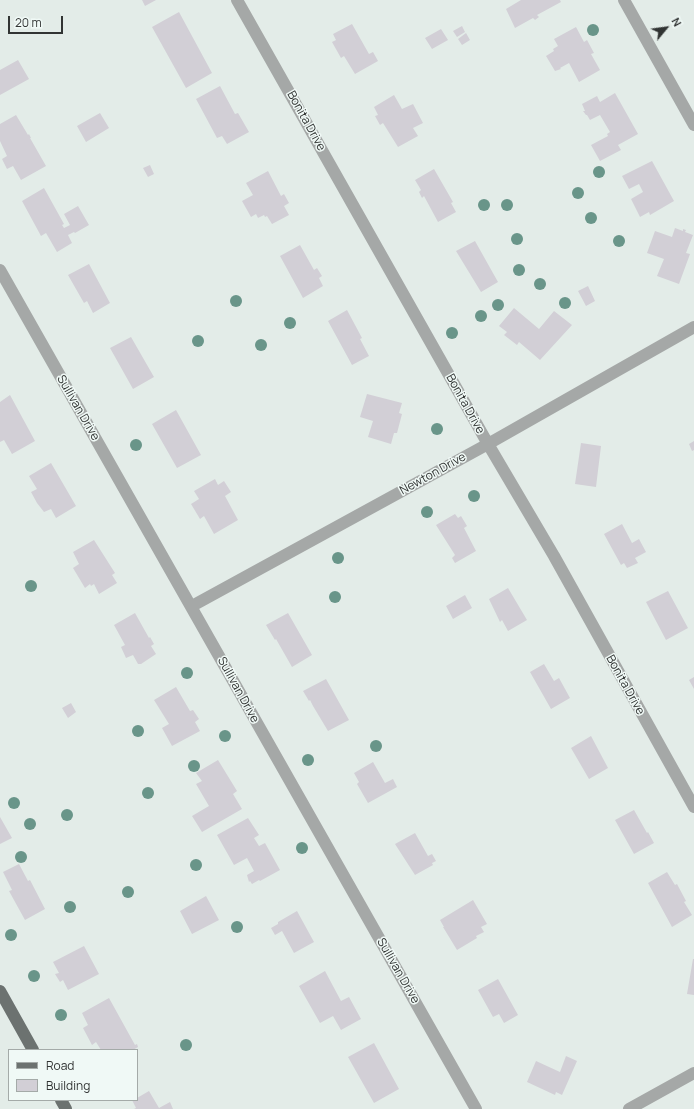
<!DOCTYPE html>
<style>
body{margin:0}
#map{position:relative;width:694px;height:1109px;overflow:hidden;background:#e3ece8;font-family:Manrope,sans-serif}
canvas{display:block}
.legend{position:absolute;left:8px;top:1049px;width:130px;height:52px;box-sizing:border-box;background:#f0f9f6;border:1px solid #a4aaa8;margin:0;padding:5px 7px;list-style:none;font-size:12px;color:#313433}
.legend li{display:flex;align-items:center;gap:8px;height:20px}
.legend b{width:20px;border:1px solid #a4aaa8}
.north{position:absolute;left:646px;top:8px;width:40px;height:40px;-webkit-text-stroke:3px #f0f9f6;paint-order:stroke;rotate:61deg;font-size:11px;font-weight:700;line-height:16px;text-align:center;color:#313433}
.north::after{content:'';display:block;margin:auto;width:14px;height:18px;background:#313433;clip-path:polygon(50% 0,100% 100%,50% 72%,0 100%)}
.scale{position:absolute;left:8px;top:16px;width:55px;height:18px;box-sizing:border-box;border:2px solid #313433;border-top:0;padding-left:5px;font-size:12px;line-height:14px;white-space:nowrap;color:#313433;-webkit-text-stroke:3px #f0f9f6;paint-order:stroke}
</style>
<div id="map">
<canvas width="694" height="1109"></canvas>
<ul class="legend">
<li><b style="height:5px;background:#6c7270"></b>Road</li>
<li><b style="height:11px;background:#d2cfd6"></b>Building</li>
</ul>
<div class="north">N</div>
<div class="scale">20 m</div>
</div>
<script>
const ctx = document.querySelector('canvas').getContext('2d');
ctx.lineJoin = 'round';
function fillPath(path, color) {
  ctx.fillStyle = color;
  ctx.fill(path, 'evenodd');
}
function trace(path, color, width, dash) {
  ctx.strokeStyle = color;
  ctx.lineWidth = width;
  ctx.lineCap = dash ? 'butt' : 'round';
  ctx.setLineDash(dash || []);
  ctx.stroke(path);
}
function label(font, color, halo, rows, align = 'center') {
  ctx.font = font + ' Manrope,sans-serif';
  ctx.lineWidth = 3;
  ctx.setLineDash([]);
  ctx.textBaseline = 'middle';
  ctx.strokeStyle = halo;
  ctx.fillStyle = color;
  for (const [text, x, y, turn = 0] of rows) {
    ctx.save();
    ctx.translate(x, y);
    ctx.rotate((+turn || 0) * Math.PI / 180);
    ctx.textAlign = isNaN(turn) ? turn : align;
    if (halo) ctx.strokeText(text, 0, 0);
    ctx.fillText(text, 0, 0);
    ctx.restore();
  }
}
const building = new Path2D(`
 M142,0H156L145,6Z
 M521,0H560L561,2L537,15L539,17L535,20L533,18L515,28L506,9Z
 M179,12L212,73L186,88L152,27Z
 M352,24L369,54L373,52L378,61L355,74L344,56L341,58L332,42L336,40L333,34Z
 M462,26L465,32L457,37L453,31Z
 M576,27L584,42L587,40L594,53L591,54L600,70L579,82L569,63L560,68L561,69L555,71L546,56L554,51L553,49L558,46L554,39Z
 M441,29L448,40L432,49L425,38Z
 M466,33L470,40L462,45L458,39Z
 M18,60L29,79L0,95V70Z
 M220,86L235,114L238,113L249,132L227,144L222,136L217,138L196,99Z
 M615,93L638,134L618,145L621,150L600,161L591,145L608,136L607,134L610,132L600,115L590,120L587,115H586L583,111H585L582,104L597,96L600,102Z
 M394,95L402,109L413,104L423,123L413,128L418,136L398,147L383,123L380,125L375,116L378,115L374,107Z
 M100,113L109,128L86,142L77,126Z
 M16,115L28,135L29,134L31,138H30L46,166L21,180L13,166L7,169L2,159L7,156L0,141V124Z
 M652,161L674,201L650,215L649,212L640,217L631,199L643,192L639,184L629,189L622,176Z
 M150,165L154,174L148,177L143,168Z
 M434,169L453,202L451,203L456,212L438,222L424,196L422,198L419,192L421,190L415,180Z
 M268,171L281,196L284,194L289,203L284,206L289,215L272,224L267,216L265,217L264,215L258,218L256,214L251,217L242,201L253,195L246,183Z
 M44,188L64,224L62,225L64,228L70,225L64,214L78,206L89,225L75,233L74,232L68,235L72,243L57,252L46,233L41,236L22,201Z
 M675,228L683,231V229L686,230L685,232L693,235L686,253L690,254L679,284L657,276L664,259L647,253L655,231L672,237Z
 M475,241L498,282L481,292L456,251Z
 M300,245L314,270L317,268L322,276L319,278L323,286L303,298L280,256Z
 M89,264L110,303L93,313L87,301L84,303L68,275Z
 M588,286L595,301L586,306L578,291Z
 M514,308L539,329L554,311L572,325L540,360L519,342L517,345L504,335L507,332L499,326Z
 M347,310L362,338L360,339L369,356L352,365L328,321Z
 M131,337L154,377L133,389L110,348Z
 M367,394L402,403L399,413L402,414L397,433H394L391,444L368,437L373,421L360,417Z
 M10,395L35,441L12,454L4,440L0,442V402Z
 M176,410L201,455L177,468L152,424Z
 M694,441V450L692,451L689,444Z
 M581,443L601,446L596,487L575,484Z
 M51,463L76,506L56,518L51,509L44,512L37,503L31,492L37,489L29,476Z
 M215,479L218,485L224,481L231,492L225,496L238,520L214,534L204,516L200,519L191,504L199,499L194,491Z
 M455,514L458,518L461,516L467,526L464,528L476,551L455,563L452,558L455,555L436,525Z
 M622,524L632,543L639,539L646,552L635,558L638,563L627,568L624,563L621,565L604,534Z
 M94,540L115,573L112,575L117,583L99,594L94,584L91,586L90,584L85,588L73,568L79,564L73,552Z
 M508,588L527,620L508,631L502,620L500,622L489,599Z
 M668,591L688,628L666,640L646,602Z
 M465,595L472,608L453,619L446,606Z
 M135,613L149,638L150,637L154,644L151,646L156,654L141,664H138L133,655L126,658L121,647L125,645L114,625Z
 M288,613L312,655L292,667L276,639L275,640L266,625Z
 M544,664L554,681L559,678L570,698L551,709L530,672Z
 M694,677V689L689,680Z
 M326,679L349,720L328,731L313,706L310,700L309,701L303,691Z
 M176,687L190,711L193,710L199,719L195,722L200,731L172,746L162,728L169,724L154,700Z
 M71,703L76,712L68,718L62,708Z
 M591,736L608,768L589,779L571,748Z
 M218,760L237,791L233,794L242,809L202,832L192,816L209,806L196,784L202,781L196,773Z
 M373,762L385,783L393,779L397,787L368,803L357,784L359,782L354,773Z
 M634,810L647,833L648,832L654,843L634,854L615,820Z
 M0,817L12,838L0,844Z
 M248,818L259,835L254,838L259,846L265,843L280,870L260,881L259,880L252,884L250,881L249,882L247,875L254,871L247,858L234,865L217,835Z
 M415,833L428,856L432,854L436,861L432,863L433,865L415,875L395,844Z
 M19,864L28,881L30,880L45,909L25,920L9,891L12,890L3,872Z
 M667,872L675,885L677,884L686,901L684,902L692,915L672,927L648,883Z
 M206,896L219,920L192,934L180,911Z
 M473,900L487,924L481,927L484,932L476,936L477,938L457,950L443,927H444L440,920Z
 M297,911L314,942L294,953L282,931L275,935L271,928L278,924V922Z
 M84,946L99,974L68,990L63,980L60,982L55,974L59,973L53,962Z
 M693,959H694V995L687,994Z
 M325,971L341,1001L349,997L361,1019L341,1030L333,1016L320,1023L299,986Z
 M498,979L518,1015L504,1023L499,1014L493,1017L478,990Z
 M109,998L135,1045L137,1044L138,1047L133,1050H101L96,1042L92,1045L83,1028L88,1025L82,1013Z
 M374,1043L399,1089L374,1103L348,1057Z
 M566,1056L577,1061L562,1095L556,1092L555,1095L527,1082L536,1061L560,1072Z
 M149,1091L159,1108L170,1102L173,1109H134L136,1108L132,1100H137V1098Z`);
const minor = new Path2D(`
 M237,0L488,444L554,556L694,807
 M624,0L694,125
 M0,270L476,1109
 M192,606L488,444L694,327
 M629,1109L694,1073`);
const major = new Path2D(`
 M0,991L33,1050
 M61,1100L66,1109`);
const trees = [
 [593,30],
 [599,172],
 [578,193],
 [484,205],
 [507,205],
 [591,218],
 [517,239],
 [619,241],
 [519,270],
 [540,284],
 [236,301],
 [565,303],
 [498,305],
 [481,316],
 [290,323],
 [452,333],
 [198,341],
 [261,345],
 [437,429],
 [136,445],
 [474,496],
 [427,512],
 [338,558],
 [31,586],
 [335,597],
 [187,673],
 [138,731],
 [225,736],
 [376,746],
 [308,760],
 [194,766],
 [148,793],
 [14,803],
 [67,815],
 [30,824],
 [302,848],
 [21,857],
 [196,865],
 [128,892],
 [70,907],
 [237,927],
 [11,935],
 [34,976],
 [61,1015],
 [186,1045]
];
const streetNames = [
 ["Bonita Drive",306,121,61],
 ["Bonita Drive",465,404,61],
 ["Sullivan Drive",78,408,60],
 ["Newton Drive",433,474,-29],
 ["Bonita Drive",625,685,61],
 ["Sullivan Drive",238,690,61],
 ["Sullivan Drive",398,971,60]
];
fillPath(building, '#d2cfd6');
trace(minor, '#a5a8a7', 12);
trace(major, '#6c7270', 12);
ctx.fillStyle = '#699589';
for (const [x, y] of trees) {
  ctx.beginPath();
  ctx.arc(x, y, 6, 0, 2 * Math.PI);
  ctx.fill();
}
label('12px', '#313433', '#f0f9f6', streetNames);
</script>
